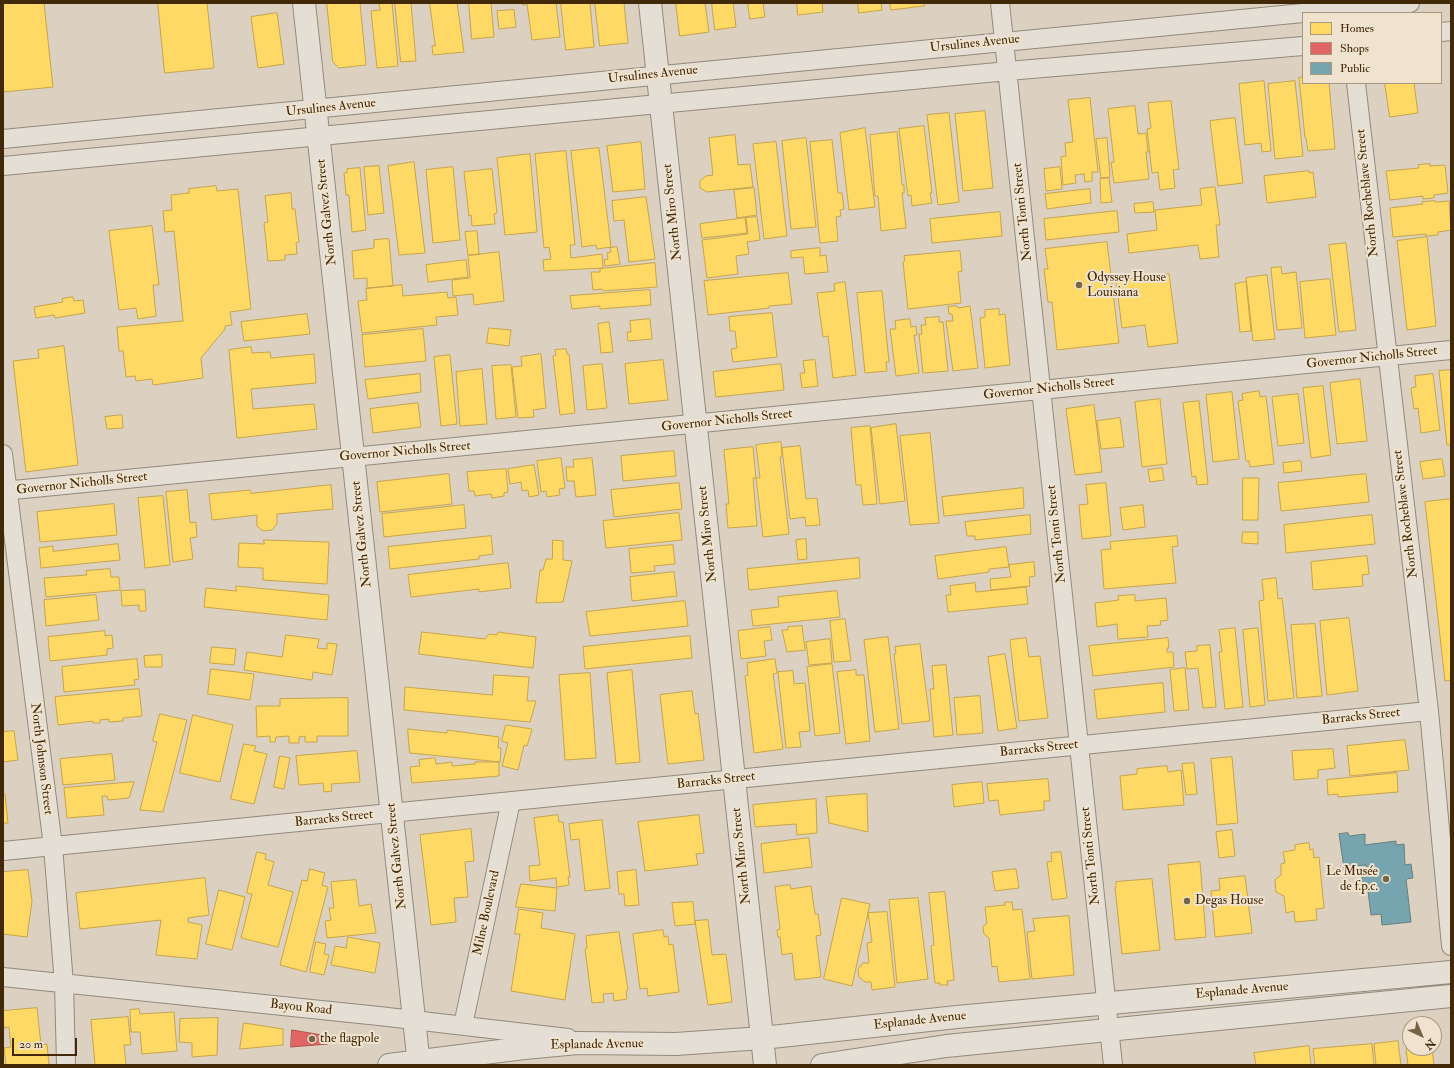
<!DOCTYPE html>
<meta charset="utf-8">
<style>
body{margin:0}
#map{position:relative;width:1454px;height:1068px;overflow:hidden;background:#dcd1c0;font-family:"IM FELL Double Pica",serif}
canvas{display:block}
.frame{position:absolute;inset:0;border:4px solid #412807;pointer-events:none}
.legend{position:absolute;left:1302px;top:12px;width:140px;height:72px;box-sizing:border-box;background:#efe3cf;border:1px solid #a9987f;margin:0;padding:5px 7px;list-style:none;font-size:12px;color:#412807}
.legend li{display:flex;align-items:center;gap:8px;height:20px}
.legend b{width:20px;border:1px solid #a9987f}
.north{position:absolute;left:1402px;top:1016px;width:40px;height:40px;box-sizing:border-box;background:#efe3cf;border:1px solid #a9987f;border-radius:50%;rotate:136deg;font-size:11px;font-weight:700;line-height:16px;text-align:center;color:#412807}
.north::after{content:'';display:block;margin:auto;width:14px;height:18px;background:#776348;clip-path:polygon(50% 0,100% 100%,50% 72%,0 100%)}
.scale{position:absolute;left:12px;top:1038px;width:65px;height:18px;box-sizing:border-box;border:2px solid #412807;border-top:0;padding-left:5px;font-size:12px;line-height:14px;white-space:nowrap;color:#412807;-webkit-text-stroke:3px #efe3cf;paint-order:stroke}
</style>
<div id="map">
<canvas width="1454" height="1068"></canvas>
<div class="frame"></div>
<ul class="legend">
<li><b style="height:11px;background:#ffd966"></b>Homes</li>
<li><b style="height:11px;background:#e06666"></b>Shops</li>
<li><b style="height:11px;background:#76a5af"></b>Public</li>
</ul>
<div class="north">N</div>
<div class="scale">20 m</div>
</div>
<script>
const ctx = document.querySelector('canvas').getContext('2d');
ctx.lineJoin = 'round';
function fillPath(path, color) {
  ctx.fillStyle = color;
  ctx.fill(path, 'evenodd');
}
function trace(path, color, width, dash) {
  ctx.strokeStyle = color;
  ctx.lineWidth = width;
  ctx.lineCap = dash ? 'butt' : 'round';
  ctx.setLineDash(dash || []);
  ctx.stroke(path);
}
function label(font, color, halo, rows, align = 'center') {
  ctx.font = font + ' "IM FELL Double Pica",serif';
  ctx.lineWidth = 4;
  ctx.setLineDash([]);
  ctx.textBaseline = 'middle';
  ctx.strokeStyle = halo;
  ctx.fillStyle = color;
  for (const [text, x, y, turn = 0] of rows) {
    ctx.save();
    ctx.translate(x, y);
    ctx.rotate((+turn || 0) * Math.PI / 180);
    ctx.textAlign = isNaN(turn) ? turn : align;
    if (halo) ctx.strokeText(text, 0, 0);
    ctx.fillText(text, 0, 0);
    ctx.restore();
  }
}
const homes = new Path2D(`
 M3,3H44L53,87L3,92Z
 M158,3H207L214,68L165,73Z
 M327,3H360L366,65L339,68L333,62Z
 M379,3H392L398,66L377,68L371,11L380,10Z
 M395,3H411L416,61L401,62Z
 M430,3H457L464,52L433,55L432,46H435Z
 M469,3H491L494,37L472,39Z
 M522,3H556L560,37L532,40L527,4L523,5Z
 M561,3H590L594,47L566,50Z
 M595,3H624L628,43L600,46Z
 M676,3H705L709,32L680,36Z
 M712,3H733L736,27L715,30Z
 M748,3H763L765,17L750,19Z
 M797,3H822L823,12L798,15Z
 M858,3H881L882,10L859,13Z
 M890,3H924V6L891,10Z
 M514,10L516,27L499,29L497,11Z
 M277,13L284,64L258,68L251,17Z
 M1303,77V83H1329L1335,149L1308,151L1306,138H1305L1299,78Z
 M1264,81L1271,151L1262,152L1261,143L1245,145L1239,84Z
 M1295,81L1303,156L1275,159L1268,84Z
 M1385,83H1414L1418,113L1390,117Z
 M1090,98L1098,172H1092V181L1085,182L1084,174L1075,175L1076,183L1063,185L1061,157L1066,156L1065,143L1073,142L1068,100Z
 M1171,101L1179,169L1173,170L1175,188L1160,190L1158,172L1152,173L1147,129L1151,128L1148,103Z
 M1135,106L1138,134L1146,133L1148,152H1146L1149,179L1114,183L1111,162H1114L1108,109Z
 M985,111L993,188L963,191L955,114Z
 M949,113L959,202L938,205L927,115Z
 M1235,118L1243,183L1218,186L1210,121Z
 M924,126L932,193H930L932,203L912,206L911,195L908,196L899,129Z
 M865,128L875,207L849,210L840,133Z
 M897,132L902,185H904V193H902L906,228L881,231L878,196H875L870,135Z
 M735,135L738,165L750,164L753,187L707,192L700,188V181L706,176L713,175L709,138Z
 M806,138L816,227L791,229L782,141Z
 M1107,138L1110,177L1101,178L1096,139Z
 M832,140L838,193H842L844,209L840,210L841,216L836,217L838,241L820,243L810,142Z
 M641,142L645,189L613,192L607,146Z
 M776,142L787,236L764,239L753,144Z
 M599,148L611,247L597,249L596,245L582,247L571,151Z
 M566,151L575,245H570L571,258L602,254L603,268L544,271L543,260L551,259L549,247L544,248L535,154Z
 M530,154L537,232L505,235L497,158Z
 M414,162L425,253L399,255L388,166Z
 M1430,164V166L1445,165L1448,193L1434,195V198L1423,199V196L1390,200L1386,171L1419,168L1418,165Z
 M379,166L384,213L368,215L364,167Z
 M453,167L460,240L433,243L426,170Z
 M1060,167L1062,189L1046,191L1044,169Z
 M360,168L366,230L352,232L349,195H346L344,173H347V169Z
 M492,169L497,213L494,214L495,224L472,226L471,215L469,216L464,172Z
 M1309,171V173L1313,172L1316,197L1267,203L1264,176Z
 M1109,178L1112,202L1101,203L1100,179Z
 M216,186L217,191L238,189L251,309L230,312L232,325L225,326V329L201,358L203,378L153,385L152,379L136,381L135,376L126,377L123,351H119L117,327L183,321L174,231L165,232L163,211L172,210L171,195L189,193V189Z
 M1215,187L1220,225H1216L1219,257L1200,259L1198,245L1129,253L1127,234L1157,230L1155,210L1202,205L1200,189Z
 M754,188L757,215L737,218L734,190Z
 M1090,189L1091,203L1047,209L1045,194Z
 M291,193L292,209H295L299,242L296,243L297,254L285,255V260L268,261L264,223L268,222L265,196Z
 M646,197L655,259L629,262L624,220L614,221L612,201Z
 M1435,201V202L1449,201L1451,230L1438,232V235L1426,236V234L1393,237L1390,208L1423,204L1422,202Z
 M1153,202L1154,212L1135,213L1134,204Z
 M1117,211L1119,232L1046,240L1044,219Z
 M1000,212L1002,236L932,243L930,219Z
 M757,217L760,240L747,242L749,254L736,256L738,274L707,278L702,240L748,234L746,218Z
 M745,218L747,233L702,238L700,224Z
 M152,226L159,285H153L156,316L138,319L136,308L119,310L109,231Z
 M477,231L479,254L468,255L465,232Z
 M1427,237L1436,326L1407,330L1397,241Z
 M389,239L393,286L367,288V278L354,279L352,251L374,248V240Z
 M1107,242L1119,343L1057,350L1052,302H1048L1044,269H1048L1045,249Z
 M1346,243L1356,330L1339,332L1329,245Z
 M617,247L620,264L605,266L604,260L608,259L607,253L611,252L610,248Z
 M820,248V256L826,255L828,272L805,274L803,257L791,258V251Z
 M960,251L962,271L958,272L961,303L908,309L903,262L905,261L904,256Z
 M499,252L504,301L474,305L473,294L453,296L452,280L470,278L468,256Z
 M466,260L468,277L428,282L426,265Z
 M655,263L657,287L603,291L602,289L593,290L591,272H600V269Z
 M1281,267L1282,274L1296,272L1302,328L1277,330L1271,268Z
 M788,273L792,304L769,306V308L708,315L704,281Z
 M1169,274L1178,343L1148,347L1145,325L1122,328L1116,281Z
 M1267,275L1275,339L1253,341L1246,278Z
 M1330,279L1336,335L1305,338L1300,282Z
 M845,282L856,375L833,378L828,336L823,337L817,293L835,291L834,284Z
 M1246,282L1251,331L1240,332L1235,284Z
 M402,285L403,296L447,292L448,298L456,297L458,315L436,317L437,325L362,333L358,301L367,300L366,289Z
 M650,290L651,305L600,309V306L572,309L570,296Z
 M882,291L889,362H886L887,371L865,373L857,293Z
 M73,297L74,301L83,300L85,313L55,318L54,315L36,318L34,307L63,302L62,299Z
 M957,306L958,308L970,306L978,368L953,371L946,321H953L952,314H949L948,307Z
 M999,309V315L1005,314L1010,365L985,368L980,318L985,317V310Z
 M772,313L777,357L733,362L731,349L737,348L735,331H730L729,317Z
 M307,314L310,334L244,341L241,322Z
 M939,317V322H943L948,371L923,373L919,334H922L921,325H926L925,318Z
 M650,319L652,339L628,341L627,332H631L630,321Z
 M910,319L911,327L916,326L917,335H914L919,373L896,376L890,329H896L895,321Z
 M609,322L613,352L601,353L598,324Z
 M489,328L511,330L509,346L487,343Z
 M423,329L426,361L365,367L362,335Z
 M64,346L78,465L26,472L13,361L39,358L38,350Z
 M251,347L252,353L270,352L271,358L314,354L316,383L251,389L253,409L314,404L317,429L237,438L229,350Z
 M566,349L567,354H569L575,413L560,415L553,356L556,355L555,350Z
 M541,354L546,408L533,410L534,417L518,418L512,367L522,366L521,357Z
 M450,355L457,424L441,426L434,357Z
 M663,360L668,400L629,404L625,364Z
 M815,360L818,386L802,388L800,373H805L803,361Z
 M602,364L607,408L587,410L583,366Z
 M781,364L784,390L716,397L713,372Z
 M511,365L516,417L496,419L492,366Z
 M482,369L487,424L460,426L456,372Z
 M1451,370V445H1447L1439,371Z
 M420,374L421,392L368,399L365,380Z
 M1433,374L1440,430L1421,433L1418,408L1414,409L1411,388L1416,387L1415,376Z
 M1360,379L1367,441L1337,444L1330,383Z
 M1323,386L1331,455L1311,458L1303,388Z
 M1259,391L1260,397L1266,396L1274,464L1250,467L1249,461H1246L1238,401L1243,400L1242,394Z
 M1232,392L1239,459L1213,462L1206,395Z
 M1298,394L1304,443L1278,446L1272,397Z
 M1160,399L1167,464L1142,467L1135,402Z
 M1199,401L1208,484L1197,485L1196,476L1192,477L1183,403Z
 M418,403L421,427L373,433L370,409Z
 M1094,405L1102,472L1075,475L1066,409Z
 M122,415L123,428L107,429L105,417Z
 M1120,418L1124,447L1101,449L1097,421Z
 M896,424L905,501L880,504L871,428Z
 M870,426L877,504L863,505L861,485H856L851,428Z
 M930,433L939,523L910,525L900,436Z
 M781,442L782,456L780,457L789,534L763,537L756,478H760L756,445Z
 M800,446L806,499L817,498L820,525L806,526L805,517L790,519L782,448Z
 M753,447L756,478H753L757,526L728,528L726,504H729L724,450Z
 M674,451L676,476L623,481L621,456Z
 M561,458L565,488L559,489L560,495L547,497L546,491L541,492L537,461Z
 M592,458L596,495L576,497L574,481H567L566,467H574L573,460Z
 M1442,459L1445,476L1423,479L1420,462Z
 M1301,461L1302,471L1284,473L1283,463Z
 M534,465L539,495L529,497L528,490L522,491L521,482L510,484L508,469Z
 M1162,468L1164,480L1150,482L1148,470Z
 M506,469L508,492L504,493V496L492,498L491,494L475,496L474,491H469L467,472Z
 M449,474L452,504L380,512L377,482Z
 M1366,474L1369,502L1281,511L1278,483Z
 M1243,478H1259L1258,520H1243Z
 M679,483L682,509L614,517L611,490Z
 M1106,483L1111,536L1082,539L1079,505L1088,504L1086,485Z
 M331,485L333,509L277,514V524L272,530L263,531L257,526V515L212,520L209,494L250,490L251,493Z
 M1023,488L1024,508L944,516L942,497Z
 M187,490L190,523L196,522L197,537L190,538L193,559L173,562L166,492Z
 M163,496L170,565L145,568L138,498Z
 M1451,499V680L1445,681L1425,502Z
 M114,504L117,535L40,542L37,512Z
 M464,505L466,528L384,537L382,514Z
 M1143,505L1145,527L1123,530L1120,508Z
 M679,513L682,540L606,548L603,521Z
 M1030,515L1031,534L975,540V536H967L965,522Z
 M1372,515L1375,544L1286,553L1284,525Z
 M1243,532H1258V544L1242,543Z
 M491,536L493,554L479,556V559L390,569L388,547Z
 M1177,536L1178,546L1172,547L1176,583L1104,589L1101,550L1111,549L1110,542Z
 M806,539L807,559L798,560L796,540Z
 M264,540L329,542L327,584L263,580V568L238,567L239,543L264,544Z
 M553,540L563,541V560L572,561L563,602L536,603L540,570H543L546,559H552Z
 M118,544L120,560L41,568L39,548L53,546V551Z
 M673,545L675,564L654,566L655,571L631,573L629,549Z
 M1006,547L1009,567L989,569V572L938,579L935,556Z
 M1367,556L1369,574L1362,575L1363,586L1313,590L1311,562Z
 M859,558L860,578L749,590L747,569Z
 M1034,562L1035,576L1029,577L1030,586L991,590L990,579L1011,577L1009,565Z
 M508,563L511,588L479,592V589L411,597L408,575Z
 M110,569L111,577H119L120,590L46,597L44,578L87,575L86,571Z
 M674,572L677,596L632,601L630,577Z
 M1276,578L1278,599L1282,598L1294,698L1268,701L1259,601L1264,600L1262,580Z
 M975,583L976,592L1026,587L1028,604L948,612L946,595H951L950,586Z
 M236,586L329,595L327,620L204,607L206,588L236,591Z
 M145,590L146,611H139V605L122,606L121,591Z
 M837,591L840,617L753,626L751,610L779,607L778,597Z
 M96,595L99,620L46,626L44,600Z
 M1135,595V601L1166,598L1168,620L1160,621L1161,625L1147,626L1148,637L1118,639L1117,624L1097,627L1095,603L1119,600L1118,596Z
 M685,601L688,626L590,636L586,612Z
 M1349,618L1358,691L1327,695L1320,621Z
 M845,619L851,661L834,662L830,621Z
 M1315,624L1322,696L1297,698L1291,625Z
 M802,626L805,650L787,652L782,630H788V627Z
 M770,627L772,640L764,641L766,656L741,659L738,631Z
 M1235,628L1243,707L1225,709L1219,652H1222L1219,630Z
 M1258,628L1265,705L1250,707L1243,630Z
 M105,631V636L112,635L113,648L107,649V655L50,661L48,637Z
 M422,632L485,639L489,634L497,635L498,632L536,637L533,668L419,654Z
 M286,635L319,639L317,648L327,649V643L337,644L332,675L313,672L312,680L244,670L247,652L282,657Z
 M690,636L692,658L585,669L583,647Z
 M888,637L899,729L875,732L864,640Z
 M1026,638L1029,657L1040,656L1048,718L1019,721L1010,640Z
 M1168,638L1169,648H1167V652H1173L1174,667L1093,676L1089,646Z
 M830,639L832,663L809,665L806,642Z
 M920,644L930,721L902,724L894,654H896L895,647Z
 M1210,645L1216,707L1203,708L1198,668L1187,669L1185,652L1197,651V646Z
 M212,647L236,649L234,665L210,663Z
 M1005,654L1017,728L998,731L988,657Z
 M162,655V667H145L144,656Z
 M137,659L139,679L134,680L135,685L64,692L62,667Z
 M775,659L777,673L773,674L783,749L754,753L745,676L748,675L747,663Z
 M832,664L840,733L815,736L807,667Z
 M946,665L953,735L934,737L930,689H934L932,666Z
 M1185,668L1189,710L1174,711L1170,670Z
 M211,669L254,674L250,700L208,694Z
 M632,670L640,762L616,764L607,673Z
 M856,670V675H864L870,741L846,744L837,672Z
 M793,671L794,684L805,683L810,731L799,732L801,747L786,748L778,672Z
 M590,673L596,758L565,760L559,675Z
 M494,675L529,677L527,701H536L530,722L404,710L405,687L492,695Z
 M1163,683L1165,712L1097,719L1094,690Z
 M139,689L142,716L123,718V721L109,722V719L100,720V723H93V721L58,725L55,697Z
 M692,691L695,714L698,713L704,760L668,764L660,695Z
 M980,696L983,733L957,735L954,698Z
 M348,698V736H317V742H305V736L299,737V743H289V736L276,737L275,742H270V736L257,737L256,706H280V699Z
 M160,714L187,720L163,812L140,810L157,742L153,741Z
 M193,715L233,725L220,782L180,773Z
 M506,725L532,729L527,746L524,745L518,770L502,766L508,743L502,741Z
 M408,729L447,733V730L499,737L498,748H501L500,762L410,753Z
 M14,731L18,760L3,762V732Z
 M1405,740L1409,770L1350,776L1347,746Z
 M244,744L256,746L254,751L267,754L254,804L231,799Z
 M1333,749L1335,768L1318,770V778L1294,780L1292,751Z
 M357,751L360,782L331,784L332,791L324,792L323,783L299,785L296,756Z
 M112,754L115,780L63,785L60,759Z
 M280,756L290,758L284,789L274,787Z
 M1232,757L1238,823L1217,825L1211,759Z
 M435,758L436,764L452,762V766L475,764V762H499V776L412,783L410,767L420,766L419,760Z
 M1194,763L1197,794L1186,795L1182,764Z
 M1167,766L1168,772L1181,770L1184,805L1123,810L1120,776L1137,774V769Z
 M1397,773L1398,792L1338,797V794L1328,795L1327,780Z
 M1048,779L1050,801H1044V810L1000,815L998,800L989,801L987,784Z
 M134,782L129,798L108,800L107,796H102L104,815L67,818L64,788Z
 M982,782L984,803L954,807L952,785Z
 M5,794L8,823H3V795Z
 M867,794L868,832L829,823L826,797Z
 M816,799L817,833L797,835L796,824L755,827L753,805Z
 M558,815L559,822H563L570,877H568L569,885L557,887L556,878L530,881L529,866L540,865L534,818Z
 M699,815L704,853L696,854L698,865L645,871L638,822Z
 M602,820L610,888L585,891L579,839L571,840L569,824Z
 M471,829L474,861L465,862L468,897L454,898L456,922L431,925L420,835Z
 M1232,830L1235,856L1219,858L1216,832Z
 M809,838L812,867L764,873L761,844Z
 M1309,843L1310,850L1313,849L1314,858L1319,857L1324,908L1316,909L1317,920L1295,922L1294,911L1286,913L1284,896L1276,892L1275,880L1281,875V864L1285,863L1283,852L1295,850V845Z
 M257,852L266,854L265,859L274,862L268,885L293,892L278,947L241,938L252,894L247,893Z
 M1061,852L1067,898L1052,900L1047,862L1052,861L1051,853Z
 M1200,862L1206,937L1175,940L1168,865Z
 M310,869L325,873L322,885L328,887L306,972L280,965L302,880L307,881Z
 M1016,869L1019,888L995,891L992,872Z
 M28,870L32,901L27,937L3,934V872Z
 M636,870L639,905L625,906L624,894H619L617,872Z
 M1245,876L1252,933L1215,937L1211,891L1220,890L1219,879Z
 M205,878L209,915L188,918V922L202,925L197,959L156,955L161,920L80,929L76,893Z
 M1152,879L1160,950L1122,954L1115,887H1116V882Z
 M356,880L359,906L371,904L376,933L327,938L325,921L331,920L329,908H334L331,882Z
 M521,884L557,888L555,911L516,907Z
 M790,885L791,889L811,886L815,914H818L821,935L816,936L821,977L795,980L792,953L782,955L780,937H778L777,930L780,929L775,887Z
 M219,890L245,897L232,950L206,944Z
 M945,892L954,980L947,981L948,985H940V983H935L931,946L934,945L929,893Z
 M842,898L870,904L852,986L824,979Z
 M918,898L928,979L897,983L889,900Z
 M693,902L695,924L675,926L672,903Z
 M1005,902H1012L1013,910L1022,909L1030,979L999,982L997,966L992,967L989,938L984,934L983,927L987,923L985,907L1005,905Z
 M519,909L543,913L541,928L575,934L565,1000L511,991L520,934H515Z
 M887,912L895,987L872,990L871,982H865L859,977L858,969L863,963H869L867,943L872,942L868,913Z
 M1069,916L1074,975L1032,979L1027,932L1035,931L1033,919Z
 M708,920L712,955L726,954L732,1002L708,1005L695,921Z
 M663,930L664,937L668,936L669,945L673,944L679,992L648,996L647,988L640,989L633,934Z
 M619,932L628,990L626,991L627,999L614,1001L613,993L603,994L604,1002L592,1003L585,949L587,948L586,936Z
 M348,937L380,943L375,973L331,965L335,946L346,948Z
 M316,942L326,944L324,954L329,955L324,975L310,972Z
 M37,1008L41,1045L47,1044L49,1065H6L4,1048L11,1047L9,1027L4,1028L3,1011Z
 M139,1009L140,1014L174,1012L177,1051L142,1054L140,1032H131L130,1010Z
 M128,1017L131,1045H124L126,1065H95L91,1020Z
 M218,1018L217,1055L192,1057V1043L179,1042L180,1019Z
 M244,1023L283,1029V1045L240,1049Z
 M1398,1041L1401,1065H1376L1374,1044Z
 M1372,1044L1374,1065H1315L1313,1049Z
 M1309,1046L1311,1065H1256L1254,1053Z
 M1432,1048L1434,1065H1408L1406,1049Z`);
const shops = new Path2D(`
 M292,1030L328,1036V1044L291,1047Z`);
const public = new Path2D(`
 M1348,833L1349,836L1365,834V845L1396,841V845L1404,844L1405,865L1411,864L1413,878L1406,879L1411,922L1382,925L1381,914L1371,915L1368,891L1363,886L1362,875L1366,869V865L1352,866L1353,874L1345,875L1339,834Z`);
const minor = new Path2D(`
 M1000,3L1113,1065
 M1304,13L1410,3
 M1441,32L1451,31
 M1356,83L1429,711L1451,946
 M3,139L1303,13
 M3,166L1008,71L1303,46
 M3,454L53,846L64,984L66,1065
 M3,491L1451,350
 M3,851L1429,711
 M3,977L379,1016L568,1038
 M463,1025L511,801`);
const tertiary = new Path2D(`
 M304,3L419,1065
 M650,3L765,1065
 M389,1065L524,1048L578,1043L676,1044L762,1038L957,1017L1451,972
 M822,1065L946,1046L1451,996`);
const markers = [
 [1079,285,4,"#776348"],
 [1386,879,4,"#776348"],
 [1187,901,4,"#776348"],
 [312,1039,4,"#776348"]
];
const streetNames = [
 ["Ursulines Avenue",975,44,-6],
 ["Ursulines Avenue",653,75,-6],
 ["Ursulines Avenue",331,108,-6],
 ["North Rocheblave Street",1368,193,-96],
 ["North Galvez Street",327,212,-96],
 ["North Miro Street",673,212,-96],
 ["North Tonti Street",1023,212,-96],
 ["Governor Nicholls Street",1372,358,-6],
 ["Governor Nicholls Street",1049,389,-6],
 ["Governor Nicholls Street",727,421,-6],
 ["Governor Nicholls Street",405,452,-5],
 ["Governor Nicholls Street",82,484,-6],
 ["North Rocheblave Street",1406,514,-97],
 ["North Galvez Street",362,534,-96],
 ["North Miro Street",708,534,-96],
 ["North Tonti Street",1057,534,-96],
 ["Barracks Street",1361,717,-6],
 ["Barracks Street",1039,749,-6],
 ["North Johnson Street",41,759,83],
 ["Barracks Street",716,781,-6],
 ["Barracks Street",334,819,-6],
 ["North Galvez Street",397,856,-96],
 ["North Miro Street",742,856,-96],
 ["North Tonti Street",1091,856,-96],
 ["Milne Boulevard",487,913,-78],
 ["Esplanade Avenue",1242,991,-5],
 ["Bayou Road",301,1008,6],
 ["Esplanade Avenue",920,1021,-6],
 ["Esplanade Avenue",597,1045,-1]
];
const poiNames = [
 ["Odyssey House",1087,278],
 ["Louisiana",1087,293],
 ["Le Musée",1378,872,"right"],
 ["de f.p.c.",1378,887,"right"],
 ["Degas House",1195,901],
 ["the flagpole",320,1039]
];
fillPath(homes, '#ffd966');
trace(homes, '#c6a44a', 1);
fillPath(shops, '#e06666');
trace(shops, '#b0534a', 1);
fillPath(public, '#76a5af');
trace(public, '#66807d', 1);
trace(minor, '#938a7c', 20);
trace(tertiary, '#938a7c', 24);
trace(minor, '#e4ded5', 18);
trace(tertiary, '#e4ded5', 22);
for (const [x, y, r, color] of markers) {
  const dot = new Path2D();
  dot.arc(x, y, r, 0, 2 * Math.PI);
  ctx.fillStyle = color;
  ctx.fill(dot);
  trace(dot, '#efe3cf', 1.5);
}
label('13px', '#412807', '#efe3cf', streetNames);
label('13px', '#412807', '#efe3cf', poiNames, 'left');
</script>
